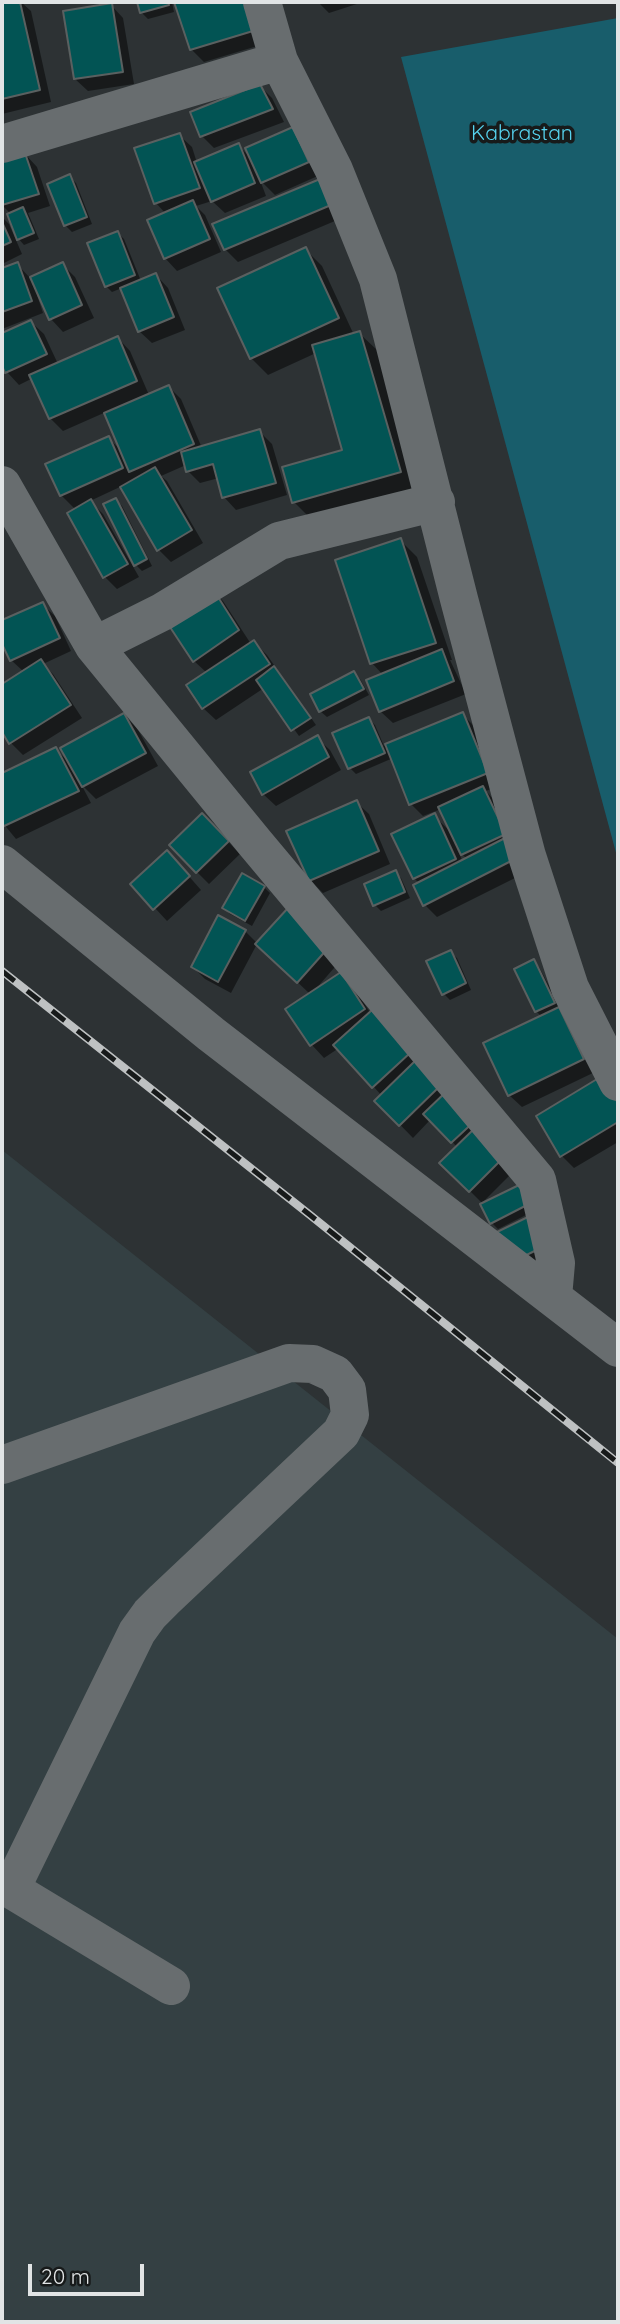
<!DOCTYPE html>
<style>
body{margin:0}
#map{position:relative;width:620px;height:2324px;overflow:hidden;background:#2d3234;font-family:Quicksand,sans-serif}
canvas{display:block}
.frame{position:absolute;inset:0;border:4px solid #e1e4e5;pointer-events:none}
.scale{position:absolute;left:28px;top:2264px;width:116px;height:32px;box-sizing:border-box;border:4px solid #e1e4e5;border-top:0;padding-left:9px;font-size:21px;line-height:24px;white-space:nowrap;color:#e1e4e5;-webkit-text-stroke:5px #171a1a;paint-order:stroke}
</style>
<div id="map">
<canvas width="620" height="2324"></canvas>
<div class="frame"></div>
<div class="scale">20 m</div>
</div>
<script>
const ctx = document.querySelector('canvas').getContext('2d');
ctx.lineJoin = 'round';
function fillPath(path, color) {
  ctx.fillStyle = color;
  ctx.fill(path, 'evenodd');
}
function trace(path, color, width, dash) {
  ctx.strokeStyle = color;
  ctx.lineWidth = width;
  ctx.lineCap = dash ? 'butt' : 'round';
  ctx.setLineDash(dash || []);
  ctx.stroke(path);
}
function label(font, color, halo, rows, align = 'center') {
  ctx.font = font + ' Quicksand,sans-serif';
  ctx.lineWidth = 7;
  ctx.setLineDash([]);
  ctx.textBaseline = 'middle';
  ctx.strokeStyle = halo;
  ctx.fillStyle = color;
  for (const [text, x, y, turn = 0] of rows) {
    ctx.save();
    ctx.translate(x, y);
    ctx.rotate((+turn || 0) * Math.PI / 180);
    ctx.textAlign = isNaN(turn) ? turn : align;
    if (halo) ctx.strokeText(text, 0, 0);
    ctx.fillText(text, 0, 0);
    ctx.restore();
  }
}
const built = new Path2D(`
 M2,1150L618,1639V2322H2Z`);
const green = new Path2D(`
 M618,18V860L401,57Z`);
const shadow = new Path2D(`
 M21,2L31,11L51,102L2,114V3Z
 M139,2H172L174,12L148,19L142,13Z
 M175,2H254L264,44L204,62L191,49Z
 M318,2H363L329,13Z
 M111,5L123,18L134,84L88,91L75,79Z
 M260,86L272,98L284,122L214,148L202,136Z
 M293,129L320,175L275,195L260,180L266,196L225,213L212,201L196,206L205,215L221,252L177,271L165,258L166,214L156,203L179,135L192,147L197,163L238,145L252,159Z
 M25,154L37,167L50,206L28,213L39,239L24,245L17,237L11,214L2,205V162Z
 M69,176L76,183L92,224L72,232L65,225L49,185Z
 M320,181L342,218L238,262L225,249Z
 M2,217L9,224L22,254L2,264Z
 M118,233L124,239L141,281L156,275L168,288L185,330L152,343L139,331L122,288L112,292L106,286Z
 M305,249L322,266L354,335L359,333L377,350L417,489L311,519L294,502L345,451L316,353L268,375L251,358Z
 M17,264L31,279L63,265L75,277L94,318L63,332L51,319L39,294L37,295L43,313L2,329V270Z
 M31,322L44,334L58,364L118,338L130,351L149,395L169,387L181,399L202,448L259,431L272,444L287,495L236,510L224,497L219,478L200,483L188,471L186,465L161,476L167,481L203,543L171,562L159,550L122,486L90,501L103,514L139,577L117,589L105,577L76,510L61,495L108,438L122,451L106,412L63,431L50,418L33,378L19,385L7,372L2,362V335Z
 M116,500L122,506L152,566L142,571L133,562Z
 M400,540L417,557L452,660H450L466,694L393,723L380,711L383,675L372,663L337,561Z
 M211,589L223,601L251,644L254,642L267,655L316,725L299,736L264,688L216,720L203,708L207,673L194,661Z
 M42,604L55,616L71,651L43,664L53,674L82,718L23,755L11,743L2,729V686L24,672L11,660L2,639V622Z
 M354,673L360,679L369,695L327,717L320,711Z
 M462,714L475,727L499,786L486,791L495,801L527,872L437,917L425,905L420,884L414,878L434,816L452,833L441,809L423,816L411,804L393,758L356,774L350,768L369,719L375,725L384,746ZM457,849L467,859L463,862Z
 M124,715L137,728L158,766L96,799L81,784L91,803L16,839L2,822V774L55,749L70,763Z
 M317,738L330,750L341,770L276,806L263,794Z
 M356,802L369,814L390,864L323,893L310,880Z
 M202,815L240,854L209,884L197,872Z
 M179,865L201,890L167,921L155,908Z
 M395,872L401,878L410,898L381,911L375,905Z
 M264,887L270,893L252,926L230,914L224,908Z
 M288,911L341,960L314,991L353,986L371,1014L517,1168L482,1203L442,1163L457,1147L431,1119L413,1138L377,1101L382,1096L339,1048L324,1058L312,1045L288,1009L310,994L257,944L231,993L205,979L193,967L245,931L258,944Z
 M450,952L457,958L471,990L450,1000L444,994Z
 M533,961L539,967L595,1072L522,1107L509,1095L542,1017L536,1011L517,970Z
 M618,1097V1142L574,1168L562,1156Z
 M519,1187L534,1211L498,1229L492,1223Z
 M531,1217L552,1252L520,1267Z`);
const building = new Path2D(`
 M2,2H20L40,90L2,99Z
 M137,2H168L169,5L140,13Z
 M174,2H246L253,31L190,50Z
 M112,3L123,72L74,79L63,11Z
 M260,84L273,109L200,137L190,112Z
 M293,127L309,162L261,183L245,148Z
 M180,133L200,188L154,204L134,148Z
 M239,143L255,183L211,202L194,162Z
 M25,153L39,194L2,205V160Z
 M70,174L87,217L64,226L47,184Z
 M320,179L331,205L224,250L212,224Z
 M193,200L210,239L164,259L147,220Z
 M23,207L34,233L17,240L7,214Z
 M2,222L11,242L2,246Z
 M118,231L135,275L105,287L87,243Z
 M306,247L339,318L250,359L217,288Z
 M18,262L32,301L2,312V268Z
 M63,262L82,305L49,320L30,277Z
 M156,273L174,317L138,332L120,288Z
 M31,320L47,354L5,373L2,366V333Z
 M360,331L401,472L292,503L282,467L342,450L312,345Z
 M118,336L137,381L49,419L29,375Z
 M169,385L194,444L129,472L104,413Z
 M260,429L276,483L222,498L213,464L186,472L181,452Z
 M109,436L123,468L60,496L45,464Z
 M155,467L192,530L157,551L120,487Z
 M116,498L147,559L134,566L103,504Z
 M91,499L128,564L103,578L67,513Z
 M401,538L436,643L370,664L335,560Z
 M211,586L239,630L193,662L164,618Z
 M43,602L60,638L10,661L2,644V620Z
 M254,640L270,664L202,709L186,685Z
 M442,649L454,681L379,712L366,680Z
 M41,659L71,705L9,744L2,732V684Z
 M274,666L311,718L291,731L256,680Z
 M354,671L364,689L319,712L310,694Z
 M463,712L488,773L409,805L385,744Z
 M124,713L146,753L82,787L60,748Z
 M369,717L385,753L348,769L332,733Z
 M318,735L329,757L262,795L250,772Z
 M56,747L79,791L2,827V773Z
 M483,786L506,834L461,855L438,807Z
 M357,800L379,851L309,881L286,831Z
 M202,813L229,841L196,873L169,845Z
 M435,813L456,859L413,879L391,834Z
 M505,838L515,859L423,906L413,885Z
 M167,850L190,876L153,910L130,884Z
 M396,870L405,892L373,906L364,884Z
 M242,873L265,886L245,921L222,908Z
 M288,908L329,947L297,983L255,944Z
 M218,915L246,930L218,982L191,967Z
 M451,950L466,983L442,995L426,961Z
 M534,959L555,1003L535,1012L514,969Z
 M341,972L365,1009L310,1046L285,1009Z
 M559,1007L584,1059L508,1096L483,1043Z
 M372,1010L410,1053L372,1088L333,1045Z
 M415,1061L440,1086L399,1126L374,1101Z
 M602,1076L618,1103V1122L560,1157L536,1116Z
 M450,1088L478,1118L451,1143L423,1114Z
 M477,1126L506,1155L469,1192L439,1163Z
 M519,1185L529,1204L490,1224L480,1204Z
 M532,1215L547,1245L512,1262L497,1232Z`);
const minor = new Path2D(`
 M262,2L279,61L334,170L378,279L459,599L527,856L570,988L618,1082
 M2,144L279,61
 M2,485L94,646L255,843L537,1180L556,1263L553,1297
 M94,646L162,612L279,541L436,502
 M2,864L211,1034L618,1348
 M2,1465L289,1363L313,1364L335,1374L347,1390L350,1415L341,1433L164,1600L150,1614L137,1632L11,1889
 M2,1884L171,1986`);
const rail = new Path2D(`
 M2,971L310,1215L618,1463`);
const parkNames = [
 ["Kabrastan",522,134]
];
fillPath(built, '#344043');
fillPath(green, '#185d6b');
fillPath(shadow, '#0007');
fillPath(building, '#025454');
trace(building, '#5a6060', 2);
trace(minor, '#686d6f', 38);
trace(rail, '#bec1c2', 8);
trace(rail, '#171a1a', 5, [16]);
label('21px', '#56d3ef', '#171a1a', parkNames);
</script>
